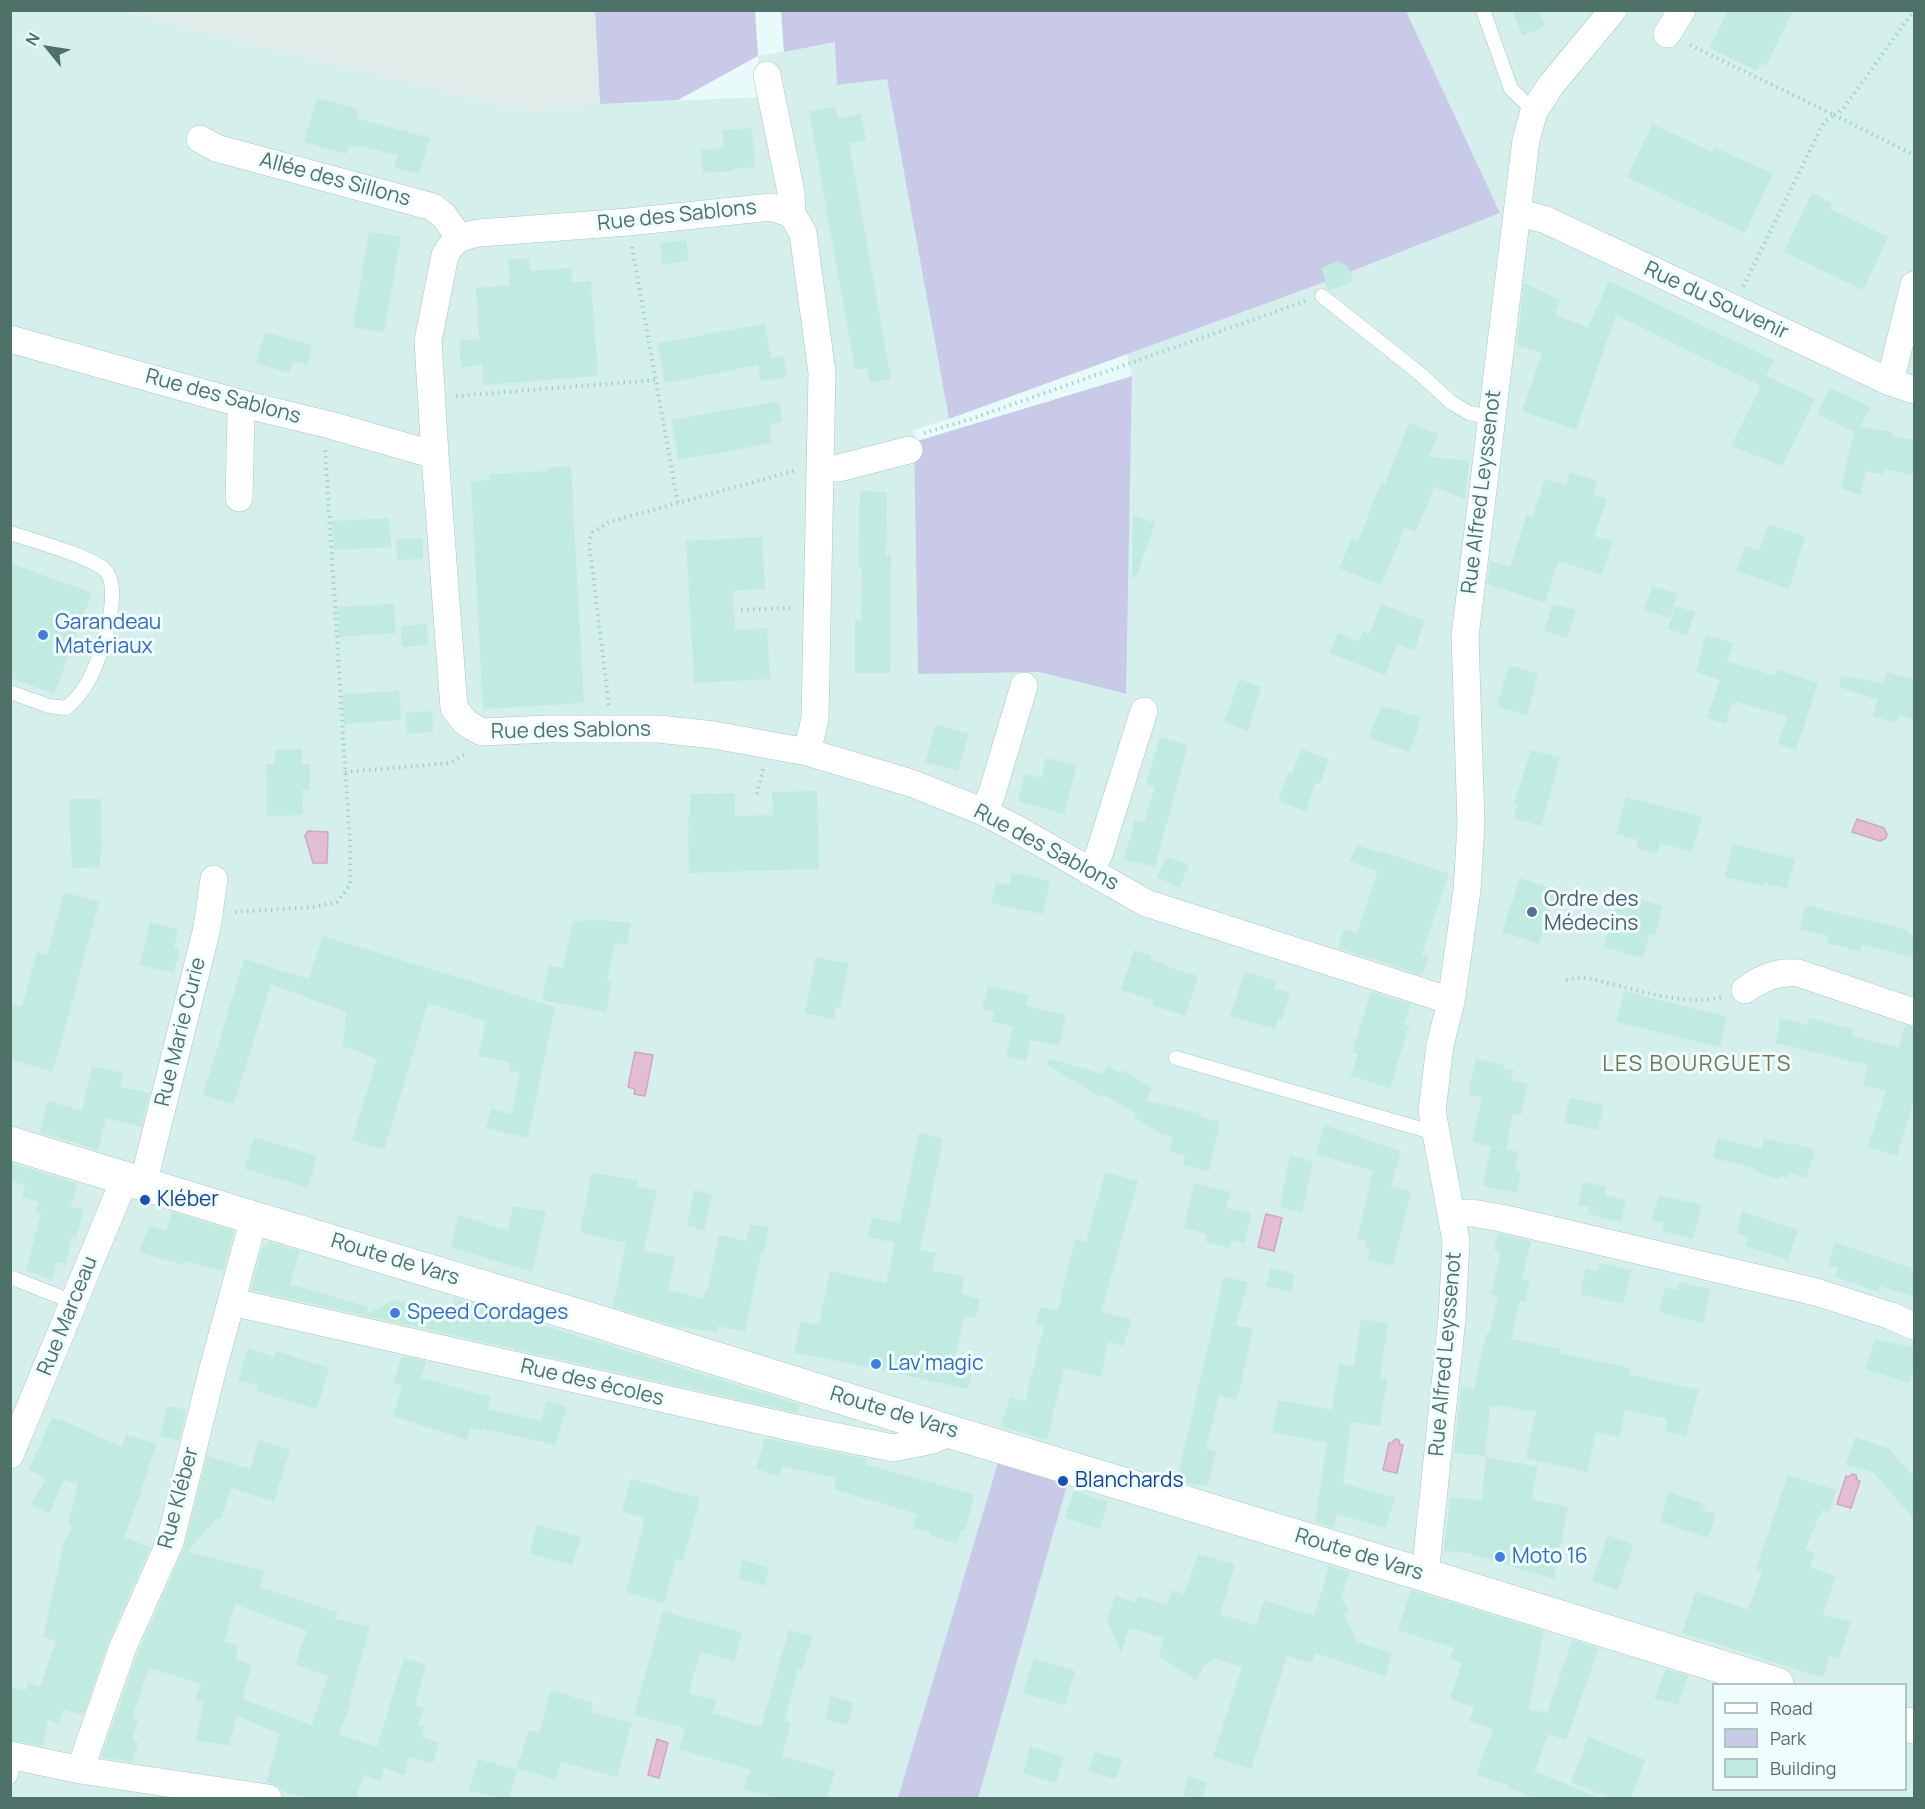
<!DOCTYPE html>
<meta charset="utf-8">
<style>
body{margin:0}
#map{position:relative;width:1925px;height:1809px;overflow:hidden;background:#e8fbfa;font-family:Manrope,sans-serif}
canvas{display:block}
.frame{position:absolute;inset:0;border:12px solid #4f7268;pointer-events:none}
.legend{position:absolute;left:1712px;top:1683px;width:195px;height:108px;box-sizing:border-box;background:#effdfd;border:2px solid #afc5c1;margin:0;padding:8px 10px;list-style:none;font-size:18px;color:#4f7268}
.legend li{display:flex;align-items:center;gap:12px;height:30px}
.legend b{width:30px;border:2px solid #afc5c1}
.north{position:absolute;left:18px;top:18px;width:60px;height:60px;-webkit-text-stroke:4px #effdfd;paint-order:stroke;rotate:300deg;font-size:16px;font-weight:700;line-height:24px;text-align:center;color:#4f7268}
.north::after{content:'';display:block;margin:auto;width:21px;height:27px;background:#4f7268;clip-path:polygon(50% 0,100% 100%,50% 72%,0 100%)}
</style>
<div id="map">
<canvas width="1925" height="1809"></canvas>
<div class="frame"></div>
<ul class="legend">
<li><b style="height:8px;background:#fff"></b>Road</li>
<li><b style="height:16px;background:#c8cae7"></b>Park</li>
<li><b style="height:16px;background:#c1ebe0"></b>Building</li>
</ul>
<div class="north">N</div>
</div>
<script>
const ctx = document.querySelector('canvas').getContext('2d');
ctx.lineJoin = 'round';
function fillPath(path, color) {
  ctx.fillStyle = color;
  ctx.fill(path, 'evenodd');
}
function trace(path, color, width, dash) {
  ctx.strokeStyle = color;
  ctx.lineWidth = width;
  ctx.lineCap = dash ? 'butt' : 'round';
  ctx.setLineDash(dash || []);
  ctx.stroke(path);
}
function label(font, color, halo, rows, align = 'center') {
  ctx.font = font + ' Manrope,sans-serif';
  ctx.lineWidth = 6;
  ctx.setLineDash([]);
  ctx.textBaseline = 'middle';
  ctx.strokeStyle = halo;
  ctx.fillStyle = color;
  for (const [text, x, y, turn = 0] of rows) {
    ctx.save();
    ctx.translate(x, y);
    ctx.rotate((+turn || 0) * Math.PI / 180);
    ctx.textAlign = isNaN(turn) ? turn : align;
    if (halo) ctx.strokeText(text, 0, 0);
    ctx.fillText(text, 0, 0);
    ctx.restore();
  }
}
const residential = new Path2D(`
 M11,11H127L197,31L536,113L567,105L762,97L758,56L835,42L887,79L949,419L914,430L918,673L1039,672L1125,694L1132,376L1127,354L1326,282L1500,213L1406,11H1914V1798H11ZM1714,1684H1906V1790H1714Z`);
const industrial = new Path2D(`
 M127,11H595L600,104L567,105L536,113L197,31Z`);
const green = new Path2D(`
 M595,11H755L758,56L678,100L600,104Z
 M781,11H1406L1500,213L1350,272L1353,281L1329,290L1325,282L949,419L887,79L837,85L835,42L784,52Z
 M1132,376L1126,694L1039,672L918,674L914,442Z
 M998,1463L1067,1485L978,1798H898Z`);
const water = new Path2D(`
 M1857,819L1884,828L1887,834L1886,838L1880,841L1852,832Z
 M308,831L328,832L327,863H313L305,836Z
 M635,1052L653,1055L645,1096L634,1094L635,1089L628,1087Z
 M1266,1214L1282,1218L1274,1251L1258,1247Z
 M1395,1439L1399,1440L1400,1445H1403L1397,1473L1383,1470L1389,1443H1392Z
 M1852,1474L1856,1475L1857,1480L1860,1481L1851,1508L1837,1504L1846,1476L1848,1477Z
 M657,1739L668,1743L659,1778L648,1775Z`);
const building = new Path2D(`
 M1512,10H1539L1545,26L1523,36Z
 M1728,10H1793L1766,66L1760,63L1757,71L1710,48Z
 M317,98L359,109L356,118L430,138L419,175L394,167L398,156L361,146L360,148L349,145L346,154L304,142Z
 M836,107L838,118L861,114L866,140L849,143L891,379L870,382L867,368L855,370L809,111Z
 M1652,124L1712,152L1714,147L1773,174L1745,233L1627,177Z
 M752,128L755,167L732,169V171L703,173L701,150L724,148L722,130Z
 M1812,193L1832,203L1830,209L1888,237L1863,290L1784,252Z
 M369,232L401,237L384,332L353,327Z
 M686,240L689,260L663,265L660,244Z
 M529,258L530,271L571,268L572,282L591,281L598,376L483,385L482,365L461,367L459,340L479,339L476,288L510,285L508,260Z
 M1338,261L1348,267L1353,281L1329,290L1321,268Z
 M1609,281L1774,360L1766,376L1815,399L1782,466L1731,446L1761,386L1616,315L1576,430L1522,411L1542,353L1517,345L1524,283L1560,300L1555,315L1588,327Z
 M765,324L771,358L783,356L787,377L761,381L758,365L665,383L658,343Z
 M265,332L312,345L307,365L293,361L289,373L256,363Z
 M1830,388L1870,407L1861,426L1892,432V436L1914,440V475L1885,469L1883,475L1866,471L1861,495L1841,488L1854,432L1817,414Z
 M779,401L782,422L769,424L772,443L678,460L672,420Z
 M1409,423L1438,434L1429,457L1469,461L1465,499L1434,487L1416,532L1405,528L1381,585L1339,568L1352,538L1358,541L1381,483L1385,484Z
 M571,466L584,703L483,709L471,481L489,480V474L548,471V468Z
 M1570,472L1597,481L1592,494L1607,500L1594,536L1613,542L1602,575L1558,561L1545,603L1487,584L1490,561L1510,567L1527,514L1533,516L1545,479L1566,485Z
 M860,491L887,492L886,555H891L890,673H855V620H861L862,568L858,567Z
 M1133,515L1155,523L1136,577H1132Z
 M389,518L391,547L334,550L332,521Z
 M1768,524L1805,536L1789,589L1736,571L1745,546L1759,550Z
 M762,537L765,589L733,591L735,630L767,628L770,679L694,683L686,541Z
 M423,538V559L397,560L396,539Z
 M10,563L92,593L54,694L10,678Z
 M1652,586L1677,594L1670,618L1644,610Z
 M394,604L396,633L339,637L337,607Z
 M1381,604L1425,621L1414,650L1397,644L1385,675L1329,653L1338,633L1359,641L1363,631L1370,634Z
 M1553,604L1576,610L1567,638L1544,631Z
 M1675,606L1695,612L1687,635L1668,629Z
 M427,624L428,645L402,647L401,626Z
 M1706,635L1733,643L1727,661L1775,676L1777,669L1818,683L1796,750L1778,744L1787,717L1736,701L1734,706L1731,705L1726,724L1707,718L1720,680L1696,672Z
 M1509,665L1538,674L1527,715L1497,707Z
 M1887,672L1914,680V720L1899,715L1896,723L1873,716L1878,700L1839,687L1841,676L1883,683Z
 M1240,679L1261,687L1248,731L1224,722Z
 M399,691L401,720L344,724L342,694Z
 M1381,705L1421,718L1410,752L1369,738Z
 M432,711L433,732L407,734L406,713Z
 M936,724L969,734L958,771L925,762Z
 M1160,737L1188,745L1155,867L1124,859L1135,820L1144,822L1155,787L1146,784Z
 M302,749V764H310V790H302L303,815L267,816L266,764H275V750Z
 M1301,749L1329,759L1320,784L1315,783L1306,811L1278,801L1288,772L1292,774Z
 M1531,750L1560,758L1541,826L1514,818L1517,805L1514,804Z
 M1046,758L1077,766L1064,814L1018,801L1025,774L1041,778Z
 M817,791L819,869L689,873L688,817H690V794L735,793V816L773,815L772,792Z
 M1626,797L1702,817L1692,852L1660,843L1657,854L1636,848L1638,840L1616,834Z
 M69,799H101L102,854H100V867L72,868Z
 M1733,844L1795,859L1787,889L1764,883L1763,886L1725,877Z
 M1357,845L1381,853L1382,851L1449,874L1422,955L1429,957L1422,975L1338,948L1344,929L1357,933L1378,871L1349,861Z
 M1166,857L1189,865L1179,887L1157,877Z
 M1012,873L1050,881L1043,914L991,903L996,882L1010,885Z
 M1520,878L1557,890L1539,944L1502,932Z
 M64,892L99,902L53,1072L10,1059V1004L22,1007L37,952L47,955Z
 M1618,894L1663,906L1655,935L1650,933L1643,958L1604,947Z
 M1805,905L1908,930L1907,933L1914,935V958L1862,944L1860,951L1827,943L1828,936L1800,929Z
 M603,920L631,923L627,945L615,943L607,981L612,982L606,1012L542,1000L549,965L563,968L573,921Z
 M150,923L178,929L174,948L179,949L174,973L140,965Z
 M323,936L555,1007L528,1138L486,1128L491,1109L512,1114L520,1073L508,1070L510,1062L478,1056L486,1021L428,1003L384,1150L352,1140L377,1059L343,1046L346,1012L271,984L234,1104L203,1095L244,959L309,979Z
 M1134,950L1151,956L1150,959L1166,964L1165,966L1198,976L1186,1016L1152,1005L1154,1000L1121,990Z
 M816,957L849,964L840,1008L836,1007L834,1019L805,1013Z
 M1245,972L1276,981L1274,988L1290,993L1282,1020L1278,1019L1275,1029L1230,1016Z
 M988,986L1029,995L1026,1006L1066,1015L1059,1046L1030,1040L1026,1061L1006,1056L1013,1026L992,1022L994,1012L982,1009Z
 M1624,991L1727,1017L1720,1047L1616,1022Z
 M1371,992L1411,1004L1404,1025L1409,1026L1390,1088L1351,1076L1358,1054L1352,1052Z
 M1780,1018L1808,1025L1809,1018L1833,1024L1854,1030L1852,1036L1899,1048L1905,1025L1914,1027V1100L1897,1156L1868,1147L1886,1091L1863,1085L1868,1065L1776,1043Z
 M1049,1059L1103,1074L1108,1066L1120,1073L1122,1070L1152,1088L1146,1100L1201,1114L1200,1117L1220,1122L1209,1171L1183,1165L1185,1155L1169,1151L1173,1137L1161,1134L1134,1117L1136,1114L1107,1096L1100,1097L1047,1064Z
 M1476,1059L1505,1065L1504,1068L1514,1070L1511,1080L1528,1084L1521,1115L1513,1114L1506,1150L1472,1142L1482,1098L1468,1094Z
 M92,1066L123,1073L120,1087L150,1093L141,1127L106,1118L98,1150L40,1132L48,1101L82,1111Z
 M1570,1098L1604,1105L1598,1130L1564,1122Z
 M1325,1125L1401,1151L1391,1186L1411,1192L1393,1266L1367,1259L1370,1249L1364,1247L1366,1241L1357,1239L1373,1171L1316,1154Z
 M919,1133L943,1139L920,1250L936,1253L932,1270L965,1277L961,1294L980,1299L975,1318L964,1316L955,1357L974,1362L968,1389L850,1363L794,1353L801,1321L819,1325L830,1271L886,1283L895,1243L868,1237L872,1218L900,1223Z
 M254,1137L317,1156L308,1188L245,1169Z
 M1718,1138L1761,1149L1764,1138L1789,1145L1790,1142L1815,1150L1806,1178L1789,1173L1787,1178L1780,1176L1779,1179L1753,1171L1754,1168L1713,1158Z
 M1491,1146L1519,1152L1515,1170L1521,1172L1517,1193L1483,1186Z
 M1290,1155L1313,1162L1302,1213L1280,1206Z
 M10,1163L77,1183L71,1206L84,1210L81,1220L76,1237L72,1236L66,1264L57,1262L52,1280L26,1270L41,1213L36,1211L39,1202L22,1197L25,1185L10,1181Z
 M592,1172L638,1181L637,1186L657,1190L644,1251L675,1257L668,1290L703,1299L706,1288L708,1289L719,1235L746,1241L750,1224L769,1228L764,1253H761L745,1332L718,1326L717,1332L674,1326L613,1307L626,1243L580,1232Z
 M1105,1172L1138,1181L1101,1312L1131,1319L1124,1346L1108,1342L1101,1377L1064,1368L1047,1440L1001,1426L1010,1397L1025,1402L1044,1326L1036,1324L1040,1307L1058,1311L1075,1239L1086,1242Z
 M1584,1182L1606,1187L1605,1195L1626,1200L1621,1222L1588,1214L1589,1207L1578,1205Z
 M1194,1183L1230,1192L1226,1208L1251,1213L1245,1243L1231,1240L1230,1248L1206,1242L1207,1234L1184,1228Z
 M694,1190L712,1194L704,1230L687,1226Z
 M1659,1195L1702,1205L1693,1239L1662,1231L1664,1223L1652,1220Z
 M513,1206L546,1212L532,1272L451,1247L458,1215L508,1231Z
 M1742,1211L1798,1230L1788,1260L1745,1246L1748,1237L1737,1234Z
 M172,1212L234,1231L223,1271L186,1261L184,1265L139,1252L149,1225L166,1231Z
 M1498,1233L1531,1241L1522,1279L1530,1281L1525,1302L1520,1301L1511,1339L1560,1349L1559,1353L1630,1368L1628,1374L1699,1390L1686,1436L1665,1431L1667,1419L1625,1410L1620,1437L1596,1432L1587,1472L1526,1458L1536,1412L1495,1405V1407L1490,1406L1485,1456L1454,1453L1461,1386L1474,1389L1486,1334H1489L1498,1296L1491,1294L1501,1252L1494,1250Z
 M270,1242L300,1251L290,1284L368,1307L366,1315L393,1300L415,1305L414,1313L450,1321L455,1298L800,1405L798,1413L251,1290L262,1248Z
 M1835,1242L1914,1269V1297L1880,1286L1878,1292L1835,1277L1839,1268L1828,1265Z
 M1599,1263L1632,1270L1623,1304L1580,1294L1586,1269L1598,1271Z
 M1271,1268L1295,1274L1291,1292L1266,1286Z
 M1224,1277L1248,1282L1236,1325L1253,1329L1237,1400L1219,1396L1206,1449L1216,1451L1207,1486L1198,1484V1486L1177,1480Z
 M1679,1282L1711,1289L1703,1323L1659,1312L1665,1287L1677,1290Z
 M1361,1319L1388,1323L1380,1378L1387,1379L1380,1426L1351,1422L1343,1483L1395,1498L1386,1528L1337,1514L1334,1528L1315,1522L1327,1443L1272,1432L1278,1400L1332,1410L1339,1364L1354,1366Z
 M1875,1339L1914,1348V1368L1909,1383L1865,1369Z
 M248,1348L274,1357L276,1351L329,1368L317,1409L256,1391L258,1386L238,1380Z
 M402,1356L426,1361L421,1378L491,1397L488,1409L541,1421L547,1401L567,1407L555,1445L482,1428L481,1431L471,1428L467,1440L393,1416L402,1386L393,1383Z
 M168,1406L186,1410L179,1441L160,1436Z
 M52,1418L64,1421L122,1447L126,1435L156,1444L140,1495L124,1537L150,1548L109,1641L83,1715L64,1709L59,1724L48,1720L43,1746L10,1740V1687L25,1691L28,1682L40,1687L56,1641L43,1637L64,1542L72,1527L68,1525L78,1484L64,1480L49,1514L31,1504L46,1479L29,1469Z
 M1855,1437L1889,1449L1914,1477V1519L1874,1473L1846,1464Z
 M765,1438L867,1459L865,1464L975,1495L965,1531L961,1530L957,1544L929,1535L930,1532L913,1528L917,1514L834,1489L837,1478L782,1466L779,1476L756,1469Z
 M259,1440L290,1450L274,1501L231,1488L221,1519L217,1518L187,1552L264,1571L259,1587L337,1612L335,1619L370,1627L349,1701L351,1702L339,1735L377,1747L404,1658L426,1665L415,1705L424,1708L418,1725L425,1727L422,1737L439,1743L433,1763L409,1757L405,1775L384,1768L381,1781L364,1775L356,1798H308L282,1791L277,1785L266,1782L280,1734L237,1716L229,1746L196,1740L204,1703L195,1699L201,1684L209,1686L149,1668L132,1718L138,1720L132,1740L138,1742L133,1762L101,1757L138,1653L184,1548L207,1456L250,1469ZM235,1604L307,1631L295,1664L328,1676L312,1725L242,1699L252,1665L235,1659L238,1646L224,1641Z
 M1486,1457L1538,1467L1531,1499L1568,1507L1554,1579L1467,1553L1444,1551L1450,1497L1482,1500Z
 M1788,1475L1836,1490L1829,1512L1822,1510L1805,1549L1815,1553L1810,1567L1836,1576L1823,1615L1851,1622L1839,1659L1829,1655L1823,1678L1703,1639V1640L1682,1633L1696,1591L1748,1610L1762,1571L1756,1569Z
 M631,1479L700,1498L683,1561L676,1559L664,1603L626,1592L645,1518L622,1511Z
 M1074,1491L1108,1502L1100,1529L1065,1518Z
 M1669,1492L1705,1504L1703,1510L1716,1514L1708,1538L1660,1522Z
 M537,1525L581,1537L572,1565L529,1553Z
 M1608,1535L1633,1544L1618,1590L1592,1581Z
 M1198,1554L1235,1565L1220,1614L1256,1625L1264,1600L1314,1616L1329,1566L1350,1572L1341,1597L1349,1612L1344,1614L1358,1642L1392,1653L1385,1676L1315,1653L1312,1663L1287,1656L1251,1769L1213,1757L1242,1667L1214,1658L1204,1666L1196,1680L1159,1656L1164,1638L1129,1628L1121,1652L1107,1620L1115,1596L1136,1602L1138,1596L1167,1605L1172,1590L1184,1594Z
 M743,1560L769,1568L764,1586L738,1578Z
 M1411,1590L1544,1631L1529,1709L1547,1713L1572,1640L1599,1648L1566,1740L1548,1734L1535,1771L1599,1798H1535L1507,1788L1508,1785L1476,1775L1493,1729L1469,1721L1474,1707L1450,1699L1462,1663L1450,1659L1454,1648L1398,1630Z
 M663,1611L742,1633L734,1661L700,1652L689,1693L716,1700L712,1713L761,1727L789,1630L812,1636L802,1670L798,1669L784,1721L791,1723L782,1756L835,1771L827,1798H777L744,1789L750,1770L679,1749L685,1728L634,1715Z
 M1034,1658L1075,1671L1065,1705L1023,1693Z
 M1666,1669L1688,1676L1678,1705L1654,1698Z
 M551,1690L593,1703L591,1712L632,1723L617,1777L561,1762L556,1780L517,1768L529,1730L539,1733Z
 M831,1696L854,1703L847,1725L825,1719Z
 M1588,1737L1645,1760L1631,1798H1611L1571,1782Z
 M1030,1747L1064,1757L1056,1783L1023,1773Z
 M1095,1752L1122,1760L1116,1779L1088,1771Z
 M478,1759L517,1770L509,1798H500L469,1790Z
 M1188,1776L1207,1783L1202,1798H1194L1183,1795Z`);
const path = new Path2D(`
 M1690,45L1834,115L1824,122L1743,287
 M1834,115L1843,109L1914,10
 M1834,115L1914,155
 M632,247L678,504
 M456,396L656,380
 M924,433L971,419L1306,301
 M741,610L792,608
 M609,705L589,542L593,532L609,522L797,470
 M345,772L450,763L467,753
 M757,794L763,769
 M235,912L313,907L337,902L350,885V844L325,448
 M1566,980C1586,975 1597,981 1616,985C1651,994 1686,1005 1722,997`);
const lane = new Path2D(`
 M1483,10L1511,89L1534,111
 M1322,296L1419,373L1452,403L1469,413L1490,417
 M10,533C32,540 90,556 105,570C124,588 100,660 89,680C83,691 76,700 66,708L49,706L10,692
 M1176,1058L1435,1133
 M10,1277L73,1302
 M10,1777L16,1756`);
const street = new Path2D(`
 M1667,34L1682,10
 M767,75L791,192L792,214
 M200,139L216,148L433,207L444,216L459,237
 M1518,212L1546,220L1890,382L1914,390
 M10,339L243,404L330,425L435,455L454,708L466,723L482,732L548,729H658L714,735L807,752L911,783L984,812L1022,832L1146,903L1439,997L1451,1002
 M1890,382L1914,285
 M435,455L428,341L445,255C455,238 460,237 479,233L628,222L771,207L792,214L803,233L822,373L815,719L807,752
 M820,468H839L909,450
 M239,498L241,416L243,404
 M984,812L992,793L1024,686
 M1089,871L1099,854L1144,711
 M1745,990C1762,978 1777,971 1798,973L1914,1012
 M143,1184L207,928L214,879
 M1451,1214L1472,1213L1501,1218L1816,1292L1891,1316L1914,1326
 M232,1302L799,1429L893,1448L933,1440L951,1432
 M10,1455L125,1178
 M1425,1575L1452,1318L1456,1241L1432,1111L1440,1045L1451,1002L1467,890L1471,824L1465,636L1526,140L1534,111L1551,85L1613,10
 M10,1755L80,1770L268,1798
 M80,1770L123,1647L170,1542L212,1372L254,1218`);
const secondary = new Path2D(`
 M10,1143L254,1218L590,1319L951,1432L1425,1575L1777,1684
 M1906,1724L1914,1727`);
const markers = [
 [43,635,6,"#3f7fe0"],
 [1532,912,6,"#5c6f8a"],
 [145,1200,6,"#1a4fb4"],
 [395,1313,6,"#3f7fe0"],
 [876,1364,6,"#3f7fe0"],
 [1063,1481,6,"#1a4fb4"],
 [1500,1557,6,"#3f7fe0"]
];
const streetNames = [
 ["Allée des Sillons",335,180,15],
 ["Rue des Sablons",677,216,-6],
 ["Rue du Souvenir",1716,301,25],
 ["Rue des Sablons",223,397,15],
 ["Rue Alfred Leyssenot",1482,492,-83],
 ["Rue des Sablons",571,731,-1],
 ["Rue des Sablons",1046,848,28],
 ["Rue Marie Curie",181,1032,-76],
 ["Route de Vars",395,1260,17],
 ["Rue Marceau",68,1316,-68],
 ["Rue Alfred Leyssenot",1446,1354,-85],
 ["Rue des écoles",592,1383,13],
 ["Route de Vars",894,1413,17],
 ["Rue Kléber",179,1498,-75],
 ["Route de Vars",1359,1555,17]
];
const shopNames = [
 ["Garandeau",55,623],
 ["Matériaux",55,647],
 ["Speed Cordages",407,1313],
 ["Lav'magic",888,1364],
 ["Moto 16",1512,1557]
];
const serviceNames = [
 ["Ordre des",1544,900],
 ["Médecins",1544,924]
];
const transitNames = [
 ["Kléber",157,1200],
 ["Blanchards",1075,1481]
];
const neighbourhoodNames = [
 ["LES BOURGUETS",1697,1065]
];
fillPath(residential, '#d4efec');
fillPath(industrial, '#e1ecea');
fillPath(green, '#c8cae7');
fillPath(water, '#e3bed1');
trace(water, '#d3a6bd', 1.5);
fillPath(building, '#c1ebe0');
trace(lane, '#aac7c0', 15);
trace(street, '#aac7c0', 28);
trace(secondary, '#a9c9c2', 34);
trace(path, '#a6d2c6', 4, [1.5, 4.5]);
trace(lane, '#fff', 14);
trace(street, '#fff', 27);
trace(secondary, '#fff', 33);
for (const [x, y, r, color] of markers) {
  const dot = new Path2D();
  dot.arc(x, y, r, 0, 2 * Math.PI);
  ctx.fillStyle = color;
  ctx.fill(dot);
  trace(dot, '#effdfd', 2);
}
label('21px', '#4f7268', '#effdfd', streetNames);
label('21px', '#366cbe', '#effdfd', shopNames, 'left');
label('21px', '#4e5e75', '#effdfd', serviceNames, 'left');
label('21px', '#164399', '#effdfd', transitNames, 'left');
ctx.letterSpacing = '1.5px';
label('22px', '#747454', '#effdfd', neighbourhoodNames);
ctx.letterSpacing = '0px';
</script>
